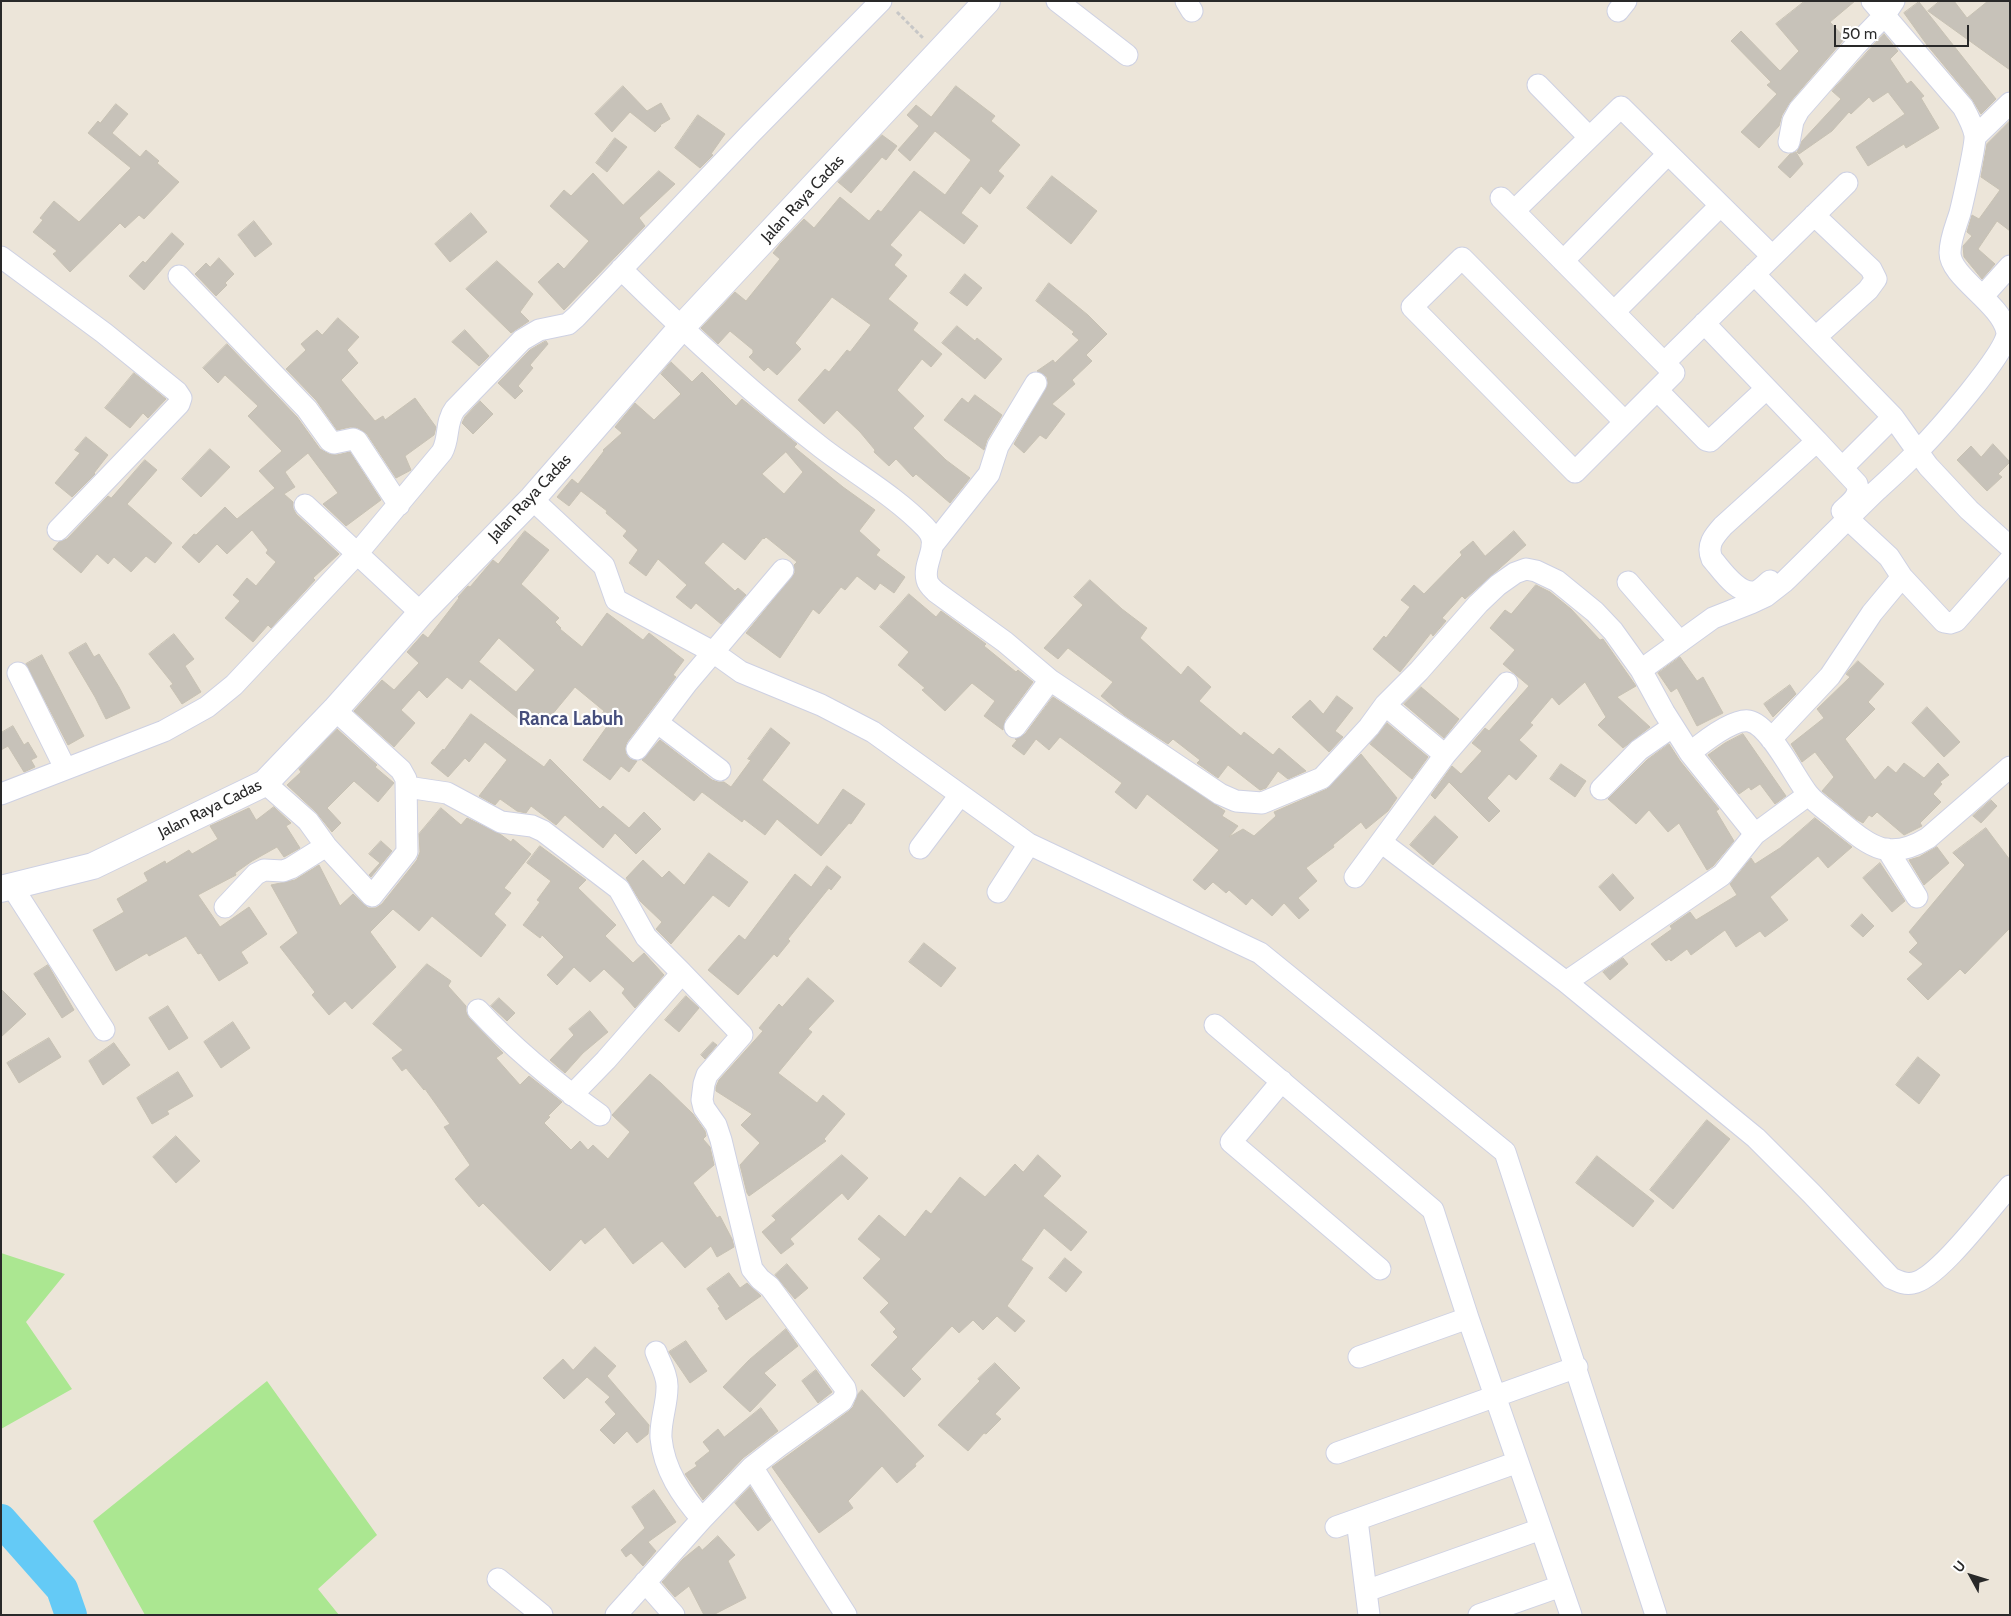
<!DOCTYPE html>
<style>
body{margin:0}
#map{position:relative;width:2011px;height:1616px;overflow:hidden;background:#ece5d9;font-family:Cabin,sans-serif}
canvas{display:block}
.frame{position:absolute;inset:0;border:2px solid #292929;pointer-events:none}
.north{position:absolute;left:1946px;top:1551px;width:50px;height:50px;-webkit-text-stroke:4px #fff;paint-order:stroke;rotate:309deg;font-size:14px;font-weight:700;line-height:20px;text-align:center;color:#292929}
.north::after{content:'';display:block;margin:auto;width:18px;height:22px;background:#292929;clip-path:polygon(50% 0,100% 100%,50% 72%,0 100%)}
.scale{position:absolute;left:1834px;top:25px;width:135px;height:22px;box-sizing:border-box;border:2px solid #292929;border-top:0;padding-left:6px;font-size:15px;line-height:18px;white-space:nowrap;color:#292929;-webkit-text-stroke:4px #fff;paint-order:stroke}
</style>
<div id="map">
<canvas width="2011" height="1616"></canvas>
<div class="frame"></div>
<div class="north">U</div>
<div class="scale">50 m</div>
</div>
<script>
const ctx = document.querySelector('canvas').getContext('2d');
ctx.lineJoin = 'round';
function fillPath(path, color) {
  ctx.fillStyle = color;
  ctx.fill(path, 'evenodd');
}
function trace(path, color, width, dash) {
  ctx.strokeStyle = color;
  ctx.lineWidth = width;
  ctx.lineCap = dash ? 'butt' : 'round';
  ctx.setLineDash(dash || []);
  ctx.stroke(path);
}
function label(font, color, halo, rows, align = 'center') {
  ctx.font = font + ' Cabin,sans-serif';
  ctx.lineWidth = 4.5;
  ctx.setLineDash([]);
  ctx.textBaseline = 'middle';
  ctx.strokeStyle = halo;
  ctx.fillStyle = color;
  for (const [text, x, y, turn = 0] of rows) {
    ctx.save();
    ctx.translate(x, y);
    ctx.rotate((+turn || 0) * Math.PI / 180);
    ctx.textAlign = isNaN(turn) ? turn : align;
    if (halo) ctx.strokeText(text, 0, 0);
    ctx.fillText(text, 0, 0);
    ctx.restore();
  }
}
const green = new Path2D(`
 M1,1253L65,1274L26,1322L72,1389L1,1429Z
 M267,1381L377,1535L318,1589L339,1615H145L93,1521Z`);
const river = new Path2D(`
 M1,1520L62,1589L71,1615`);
const building = new Path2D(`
 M1805,1H1855L1830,22L1845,38L1790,102L1782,115L1779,126L1759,148L1741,132L1777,94L1767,85L1771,82L1731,41L1741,31L1780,71L1799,51L1776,24Z
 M1940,1H1954L1967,18L1988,1H2010V70L1928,11Z
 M1919,2L1996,99L1981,114L1972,99L1927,45L1904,13Z
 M1884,34L1898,51L1890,59L1907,84L1911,81L1924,96L1921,98L1939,128L1906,148L1904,144L1868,166L1856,147L1905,114L1888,92L1873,102L1869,97L1851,114L1849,112L1832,131L1799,154L1797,152L1802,141L1841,99L1832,91Z
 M623,86L647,111L661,103L670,119L660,125L661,126L655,132L630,112L612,132L595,114Z
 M956,86L995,116L991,121L1020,145L998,171L1004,176L990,194L981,186L961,213L978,226L964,244L920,210L890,245L902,255L894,265L907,276L888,299L918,323L913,330L942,354L931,367L922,359L897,390L924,416L913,428L946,460L970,478L950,503L916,474L913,477L896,459L889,466L874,452L875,450L860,432L837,410L824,424L798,400L825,369L829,372L847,350L850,352L871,325L832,297L795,343L801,349L777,375L768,367L764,371L749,357L753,353V350L730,331L718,344L701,328L735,292L746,301L780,259L773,253L781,243L804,219L814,228L840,197L869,221L878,210L881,212L914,171L945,195L971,160L935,131L910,161L898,150L919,126L907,115L916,105L931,117Z
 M116,104L128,114L112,133L140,157L146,150L159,161L157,163L179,182L144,219L139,215L125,228L120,223L70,272L53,254L57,251L33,232L43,220L40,218L54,201L79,222L131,168L88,133L98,121L100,123Z
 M698,115L725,134L711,154L713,155L700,168L675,148Z
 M2010,121V231L1997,221L1978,249L1995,264L1982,279L1964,257L1963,246L1972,236L1967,232L1972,215L1979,219L2000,190L1981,177L1987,144Z
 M882,135L897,146L886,160L882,157L851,193L838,182Z
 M615,138L627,147L607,172L596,163Z
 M1796,152L1803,164L1790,178L1778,167L1790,154Z
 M659,171L675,184L639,218L645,226L564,310L538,282L558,263L564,269L589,241L550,206L564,190L571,196L593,173L623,205Z
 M1052,176L1097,211L1071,244L1027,208Z
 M471,213L487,232L450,262L435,244Z
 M254,221L272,244L255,257L238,235Z
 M172,233L184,244L144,290L129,276L143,261L145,263Z
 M219,258L234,274L225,283L227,285L216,296L195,274L206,263L210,267Z
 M497,261L533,294L520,312L529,321L511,333L466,289Z
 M965,274L982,288L967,306L950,293Z
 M1049,283L1088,315L1107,334L1086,355L1092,361L1072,380L1075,384L1052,404L1065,414L1046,439L1040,435L1024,453L1014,444L1048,384L1047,377L1037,371L1053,360L1055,363L1079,340L1072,334L1074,332L1036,301Z
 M338,318L359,337L347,350L358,363L341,380L375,421L383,416L385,420L415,398L436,427L434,435L405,456L411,470L396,478L367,434L358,428L350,427L337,430L316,400L286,369L306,350L301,344L317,330L322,335Z
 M957,326L975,341L977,338L1002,359L985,379L942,343Z
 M465,330L489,356L479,366L452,342Z
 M546,341L548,344L530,365L533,368L518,386L523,391L515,399L498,383L530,350Z
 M227,344L297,417L320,449L329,454L337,455L350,452L381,500L346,526L323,504L338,493L308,453L285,472L295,487L284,494L293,502V508L296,514L339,554L313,578L315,580L271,628L268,625L253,642L225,618L240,601L233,595L247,578L256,586L276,562L266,553L268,550L252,530L227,554L217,544L199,563L182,547L194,534L196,535L225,507L237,519L275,488L259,471L282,451L248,416L258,406L225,375L218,383L203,368Z
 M671,362L692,382L702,372L736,406L742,399L797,444L794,447L843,487L875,510L859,531L880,550L876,555L905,577L894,593L880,583L875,590L857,576L845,590L841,587L819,614L813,609L780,658L746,633L795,573L794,565L797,562L766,537L764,539L763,538L745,560L723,542L704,563L735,591L738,588L746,595L721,624L696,603L691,609L676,597L687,585L658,559L646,576L629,563L638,550L623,536L627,531L606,513L607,511L581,491L569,506L557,497L572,479L578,484L604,451L603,450L622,433L615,427L635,403L654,420L681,394L661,374ZM786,452L803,472L784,494L762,474Z
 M134,373L166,399L148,418L143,413L130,428L105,408Z
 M975,395L1002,415L987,440L984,450L944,420L962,398L968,403Z
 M480,401L493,414L473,434L462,423L465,417Z
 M86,437L108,455L94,473L95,474L72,497L55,483L80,453L75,450Z
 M1993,444L2010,462L1998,474L2002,477L1987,491L1957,460L1971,446L1981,457Z
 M210,449L230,467L201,497L182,479Z
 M145,460L157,470L127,504L172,543L155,563L146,556L131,572L114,557L108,564L97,554L81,573L53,549L59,542L67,539L108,496L111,498Z
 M525,531L549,550L521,584L559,618L555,622L561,628L560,629L582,647L607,613L643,640L649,633L684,660L673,675L676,677L627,742L625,748L626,754L630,759L637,761L629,772L621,766L610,780L583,760L611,721L602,714L604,711L575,687L541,728L532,721L527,726L470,679L462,689L447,677L427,698L419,690L401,710L415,723L394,747L354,711L382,680L394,690L419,663L407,652L423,634L428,638L459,598L458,597L468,586L470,587L493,560L498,564ZM499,638L535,670L516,692L479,662Z
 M1514,531L1526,545L1465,599L1462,596L1442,618L1446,621L1433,636L1431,633L1400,672L1373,649L1384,636L1386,638L1410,607L1401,600L1414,585L1424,594L1462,555L1460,552L1473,541L1485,556Z
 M1090,580L1122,609L1147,628L1140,638L1181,675L1188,666L1211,687L1199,701L1241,736L1244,732L1273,755L1279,748L1306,771L1288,779L1278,771L1266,788L1260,790L1228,765L1218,778L1197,763L1200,760L1173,739L1168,744L1124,715L1101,696L1113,682L1068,648L1058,659L1044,648L1083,605L1074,597Z
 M1536,585L1550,592L1571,609L1600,640L1603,639L1636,686L1617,697L1650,727L1623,748L1598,725L1606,717L1585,682L1559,705L1552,697L1530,723L1533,725L1519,740L1537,756L1516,780L1509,774L1487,798L1500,811L1489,822L1449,782L1435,799L1431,795L1452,766L1461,774L1482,751L1472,743L1485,728L1489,731L1529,686L1503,664L1515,650L1490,628L1505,610L1511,614Z
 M909,594L936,617L941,611L986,644L984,646L1016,672L1018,670L1033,682L1005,720L1003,730L984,716L995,701L972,683L945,711L922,690L925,688L898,665L909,652L880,627Z
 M174,634L194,659L185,666L201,692L182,704L170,686L173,684L149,654Z
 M86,643L94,657L99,654L119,687L130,708L106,719L95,697L69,653Z
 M42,655L84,736L68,745L26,664Z
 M1680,657L1697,681L1703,677L1723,713L1697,726L1677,688L1671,692L1658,673Z
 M1858,661L1884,684L1868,702L1875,709L1845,739L1875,780L1888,766L1896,773L1904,763L1924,778L1938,763L1949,775L1940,782L1942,784L1933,794L1941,802L1920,823L1922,826L1904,835L1877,812L1872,817L1869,815L1863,823L1856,819L1822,791L1834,777L1815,752L1802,762L1791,744L1824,718L1817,709L1850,677L1846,674Z
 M1790,685L1796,694L1773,717L1764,704Z
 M1421,687L1459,719L1444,738L1404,704Z
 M1337,696L1353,708L1335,731L1343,737L1329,752L1292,717L1310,700L1323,714Z
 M1053,697L1225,811L1222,816L1238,826L1229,837L1243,829L1254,836L1276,816L1274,812L1327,789L1361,754L1397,798L1388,811L1366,829L1361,822L1333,845L1334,847L1306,868L1317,881L1298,898L1309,910L1299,919L1284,903L1272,916L1252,898L1246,905L1229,890L1226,893L1213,882L1205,890L1193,880L1219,850L1147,794L1136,809L1115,792L1122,783L1060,737L1049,750L1036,739L1024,755L1012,746L1017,740L1015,739L1025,734Z
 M1927,707L1960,742L1944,757L1912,723Z
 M471,714L544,767L550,759L600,809L603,806L629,828L644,812L661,829L636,854L615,833L603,848L565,815L556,825L531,806L526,813L517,811L500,799L495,805L479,796L507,760L485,742L469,762L465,758L448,777L431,763L443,749L444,750Z
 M1387,723L1428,757L1412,779L1370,744Z
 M13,726L24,745L28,742L37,757L31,760L35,767L24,772L8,746L1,750V733Z
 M771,728L790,743L762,780L818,825L843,789L865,804L851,824L849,823L821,856L777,819L765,835L744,819L742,822L702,792L694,801L642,760L660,740L712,780L718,782H724L731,787L751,760L748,759Z
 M337,729L377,765L375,767L394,783L378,802L354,781L327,808L341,823L332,832L316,812L287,785L301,772L299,769Z
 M1743,734L1786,796L1775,804L1760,784L1751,790L1749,787L1739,794L1708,755L1725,743Z
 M1669,744L1680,761L1719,809L1716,811L1734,841L1713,866L1707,870L1679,823L1668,832L1649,810L1636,824L1608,799L1647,760Z
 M1561,764L1586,781L1575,797L1550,779Z
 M1991,800L1997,806L1981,823L1973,816Z
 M274,807L291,823L286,826L300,848L284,857L277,847L252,861L235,873L236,875L198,895L220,927L249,907L267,934L241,952L248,963L219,981L201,953L198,954L186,936L149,956L147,953L116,971L93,930L124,912L117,899L148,881L144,873L165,861L166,864L189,850L192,854L218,839L210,826L249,808L256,820Z
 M441,808L461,825L467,818L500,834L511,842L513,839L531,854L504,888L511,893L494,914L506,925L481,957L432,916L419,931L393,909L370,932L396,967L352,1009L345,1001L329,1015L312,995L315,992L280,947L298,933L271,885L295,880L319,865L340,906L353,894L368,908H376L382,904L417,860L420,852L419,834Z
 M1435,816L1458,837L1433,865L1410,845Z
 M1815,818L1852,847L1828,868L1818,856L1770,897L1788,920L1765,937L1760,931L1736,947L1725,930L1691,955L1687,949L1671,961L1669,959L1666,961L1651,944L1672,929L1670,926L1690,912L1696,920L1737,895L1730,884L1751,858L1755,864L1780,848Z
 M1986,828L2010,860V928L1965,974L1960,969L1928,1000L1907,979L1923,964L1909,952L1918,943L1909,932L1965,865L1953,853Z
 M381,841L392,851L371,877L369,875L380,863L369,854Z
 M540,846L586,880L578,888L616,925L605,936L633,963L644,953L664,975L635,1008L622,993L625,989L604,969L590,982L574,967L557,985L547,975L564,957L542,935L540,938L523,925L540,902L537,900L551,881L527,863Z
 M1937,847L1949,863L1924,885L1909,860L1919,857Z
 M709,853L748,882L729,907L713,895L671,944L656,929L662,922L640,901L626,878L643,860L662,878L669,871L684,885Z
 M1880,863L1905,901L1892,912L1863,878Z
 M827,866L841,877L831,890L829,888L788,939L790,941L777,957L774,954L738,995L708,970L739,935L745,940L795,874L811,887Z
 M1613,874L1634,898L1620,911L1599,887Z
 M1862,914L1874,926L1863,937L1851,926Z
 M924,943L956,968L941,987L909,962Z
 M1623,958L1628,964L1610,980L1603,972Z
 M427,964L451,981L448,986L466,1006V1012L469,1018L503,1053L496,1058L520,1085L529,1076L562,1102L548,1116L550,1117L544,1123L571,1150L580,1141L588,1150L593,1145L608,1159L630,1132L612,1115L650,1074L661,1083L693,1114L705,1131L706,1136L703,1139L710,1147L714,1165L693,1183L717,1218L720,1216L732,1239L734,1247L717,1257L711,1246L685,1268L662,1241L633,1264L605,1227L585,1244L581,1239L550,1271L483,1203L479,1207L455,1179L470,1165L444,1127L450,1124L425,1089L424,1090L406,1068L402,1071L392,1058L403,1050L373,1024Z
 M48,965L74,1010L62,1018L34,974Z
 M808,978L834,1001L808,1029L812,1032L778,1073L817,1103L823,1095L845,1114L824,1139L826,1141L749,1196L747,1193L740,1165L760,1143L741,1125L752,1114L716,1091V1087L719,1080L763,1031L759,1028L779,1004L782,1007Z
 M1,989L26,1014L1,1037Z
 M686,996L699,1008L679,1032L665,1020Z
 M499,998L515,1013L507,1021L491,1006Z
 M168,1006L188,1038L169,1050L149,1018Z
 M590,1011L608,1032L583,1053L565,1073L550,1060L574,1035L569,1029Z
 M233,1022L250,1048L221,1068L204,1042Z
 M49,1038L61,1057L19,1083L7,1063Z
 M713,1042L717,1045L705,1059L701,1055Z
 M114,1043L130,1065L103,1085L89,1061Z
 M1918,1057L1940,1075L1919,1104L1896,1085Z
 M178,1072L193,1096L167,1111L169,1114L152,1124L137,1098Z
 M1707,1120L1730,1139L1673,1209L1650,1190Z
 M176,1136L200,1161L176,1183L153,1157Z
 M842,1155L868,1178L848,1200L842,1193L790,1239L794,1244L781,1254L762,1232L776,1220L772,1216Z
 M1038,1155L1061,1176L1043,1196L1087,1232L1071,1251L1044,1228L1021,1260L1033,1268L1007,1306L1025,1321L1015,1332L997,1316L983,1330L973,1320L959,1333L952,1326L911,1369L921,1379L904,1397L871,1365L898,1337L893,1332L896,1329L880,1312L889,1303L863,1278L881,1259L858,1239L879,1215L905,1237L926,1210L931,1214L960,1177L985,1197L1015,1164L1023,1172Z
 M1597,1156L1654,1201L1633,1227L1576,1183Z
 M1065,1258L1082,1272L1066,1292L1049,1278Z
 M787,1264L808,1288L795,1299L775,1275Z
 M729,1273L740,1288L747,1283L761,1296L726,1320L718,1308L720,1307L707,1289Z
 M786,1329L798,1346L764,1373L776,1385L750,1412L723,1387L749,1360Z
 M686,1341L707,1371L690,1383L669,1352Z
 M595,1347L616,1366L607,1376L649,1425L648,1434L637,1443L627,1431L614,1444L600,1430L616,1414L605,1402L610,1397L587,1377L564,1399L543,1378L563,1359L573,1370Z
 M995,1363L1020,1388L995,1414L1001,1419L986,1434L984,1433L968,1451L938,1425L980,1381L978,1379Z
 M816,1370L832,1392L818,1403L802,1381Z
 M862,1390L924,1456L915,1464L916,1466L897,1483L882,1466L848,1501L853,1508L819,1533L772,1467L849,1411L853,1407L858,1394Z
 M761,1408L778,1431L743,1458L703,1500L685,1474L697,1466L695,1463L710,1451L703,1442L718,1429L724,1437Z
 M750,1487L771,1520L758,1531L735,1503Z
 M654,1490L676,1522L648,1542L656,1551L643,1566L631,1553L626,1557L621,1550L645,1528L632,1507Z
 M718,1536L735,1555L728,1561L746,1598L713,1615H704L689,1586L675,1597L662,1582L683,1559L699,1546L702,1550Z`);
const path = new Path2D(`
 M897,12L924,39`);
const minor = new Path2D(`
 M1057,1L1127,55
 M1186,1L1192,11
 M1618,11L1626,1
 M1538,85L1589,137
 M1975,137L2010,103
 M1789,142L1793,121L1799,110L1855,46L1884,16L1894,1
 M1501,198L1674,373L1575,472L1412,307L1462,258L1625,422
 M1514,211L1621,107L1772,256
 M1814,215L1871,269L1876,279L1868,290L1817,336
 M1,257L104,333L177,392L181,398L179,404L58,530
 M1563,261L1668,154
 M621,269C685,332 751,393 822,448C856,474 895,496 925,527C943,545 922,561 927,580C928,585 933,589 936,592L1005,642L1050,680L1220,794L1236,801L1262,803L1322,778L1369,727L1385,705L1419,671L1478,604L1498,585L1515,573L1526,569L1536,571L1557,581L1595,612L1613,631L1641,670L1664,712L1690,753C1702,743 1733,718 1749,721C1770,725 1795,778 1808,794C1816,804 1828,811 1837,819C1869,845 1887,863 1928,838L2010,767
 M1754,274L1893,417L1843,467
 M179,276L307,409L330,441L334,443L353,439L357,441L399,505
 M1983,296L2010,266
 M1614,312L1720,206
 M1704,323L1817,441L1723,526C1714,536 1706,545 1712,559C1721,569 1737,594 1754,592C1760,591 1765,585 1770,581
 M1664,363L1847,183
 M1657,390L1706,440L1710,441L1766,389
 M1893,417L1928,466L1969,510L2010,547
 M1817,441L1857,484C1861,496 1850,503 1842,511
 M532,499L604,566L616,600L713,652L741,672L821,705L873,732L1029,844L1260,953L1505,1152L1656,1615
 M305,505L421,613
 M932,546L989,474L998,446L1036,383
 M1902,577L1944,622L1950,623L1956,621L2010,560
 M1628,582L1680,642
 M1641,670L1713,618L1751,603L1766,596L1784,582C1815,552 1845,521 1876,491C1890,478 1904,466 1917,452C1933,436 2010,350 2007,332C2001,303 1950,277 1950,253C1950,239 1956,226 1960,213C1963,201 1976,144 1975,135C1973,125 1968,116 1963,107L1872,1
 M18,673L65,768
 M658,723L720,770
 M1015,727L1050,680
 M1771,739L1830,676L1872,613L1902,577L1889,557L1848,519
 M637,749L687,683L783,570
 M1690,753L1755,834
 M1445,755L1507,683
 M265,783L308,821L326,846L372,896L407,852L406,779L401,770L335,710
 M407,787L447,793L501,822L532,826L543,831L619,889L646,937L682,973L606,1060L572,1095
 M1601,789L1639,750L1672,727
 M1,794L164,731L207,707L234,685L356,555L442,452C450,438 445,422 455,409L522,340L539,330L568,324L576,317L751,133L881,1
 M1381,842L1566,982L1722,875L1755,834L1808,795
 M920,848L960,795
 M1887,849L1917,897
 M1355,877L1445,755L1385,705
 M11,885L104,1030
 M998,892L1029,844
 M225,907L256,874L264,870L283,871L291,868L326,846
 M1566,982L1756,1138L1812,1194L1891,1278C1898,1281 1904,1285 1913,1283C1938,1279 1991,1207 2010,1186
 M478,1010C514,1049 557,1084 600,1115
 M1215,1025L1433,1210L1468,1318L1571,1615
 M1282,1081L1231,1142L1380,1269
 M656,1352C660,1363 668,1376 667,1388C667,1405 660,1421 661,1438C664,1470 682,1496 702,1519
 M1359,1357L1468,1318
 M1337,1453L1577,1367
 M752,1467L846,1615
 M1357,1520L1369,1615
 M1336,1527L1518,1462
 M498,1579L542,1615
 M645,1582L674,1615
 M1366,1591L1541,1529
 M616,1615L702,1519L752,1467L779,1446L842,1401L846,1393L845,1388L770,1287L760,1279L752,1269L721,1140L716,1125L704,1108L702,1100L704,1084L707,1075L742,1035L682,973
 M1479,1615L1561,1586`);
const tertiary = new Path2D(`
 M1,889L93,866L265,783L335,710L421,613L532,499L681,328L987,1`);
const streetNames = [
 ["Jalan Raya Cadas",803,199,-47],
 ["Jalan Raya Cadas",530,498,-47],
 ["Jalan Raya Cadas",210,809,-26]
];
const quarterNames = [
 ["Ranca Labuh",571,719]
];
fillPath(green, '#abe791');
trace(river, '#64caf6', 32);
fillPath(building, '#c7c2b9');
trace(building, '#c7c1b3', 1);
trace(minor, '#ced1e3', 23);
trace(tertiary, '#ced1e3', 28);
trace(path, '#c7c7c7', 3, [4, 2.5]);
trace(minor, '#fff', 21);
trace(tertiary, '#fff', 26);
label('16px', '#292929', '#fff', streetNames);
label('bold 19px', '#464e7c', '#fff', quarterNames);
</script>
